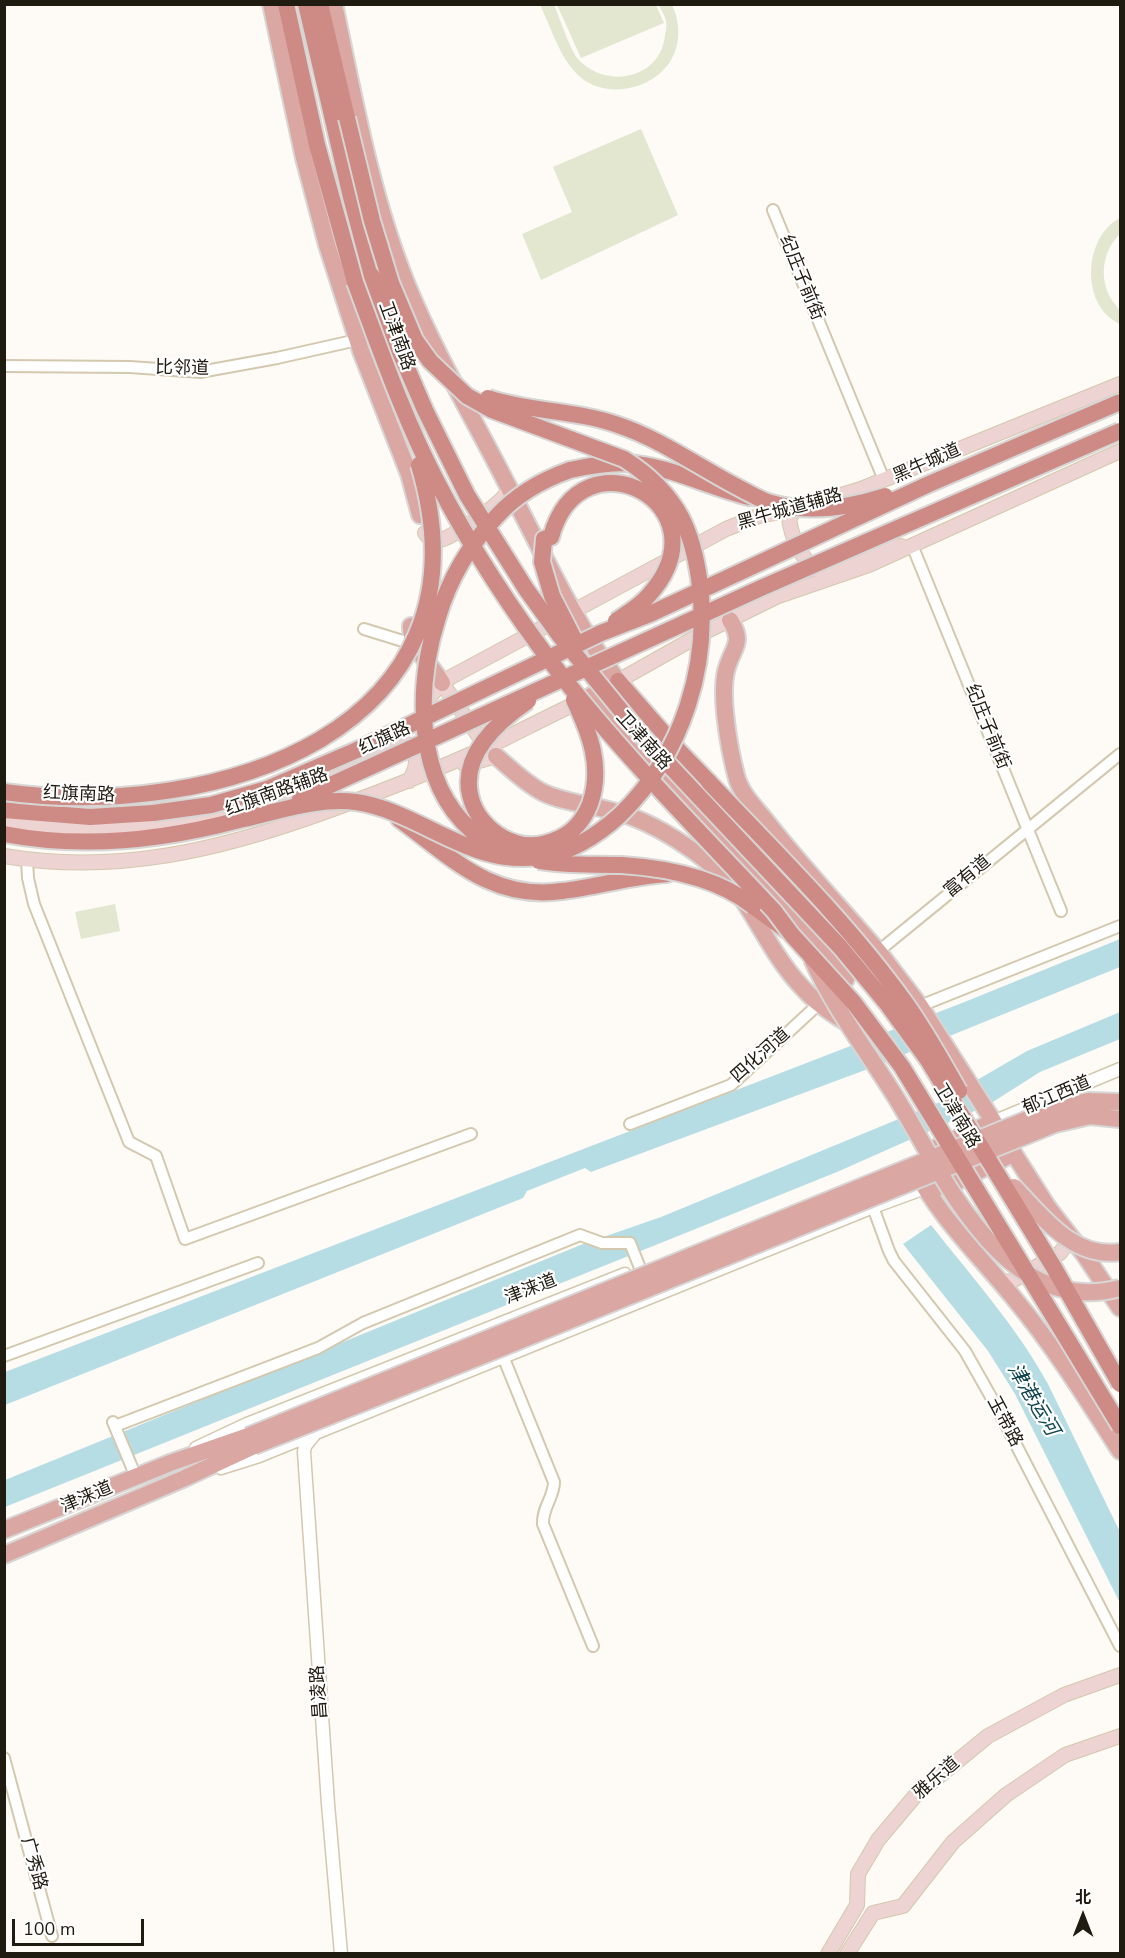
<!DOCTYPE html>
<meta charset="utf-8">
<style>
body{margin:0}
#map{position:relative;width:1125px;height:1958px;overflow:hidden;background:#fefbf6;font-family:"Nunito Sans","Noto Sans SC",sans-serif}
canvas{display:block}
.frame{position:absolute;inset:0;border:6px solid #201b11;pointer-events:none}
.north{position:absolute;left:1053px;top:1886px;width:60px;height:60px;-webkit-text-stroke:4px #fff;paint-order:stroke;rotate:0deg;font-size:16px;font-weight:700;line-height:24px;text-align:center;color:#201b11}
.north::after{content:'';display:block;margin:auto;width:21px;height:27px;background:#201b11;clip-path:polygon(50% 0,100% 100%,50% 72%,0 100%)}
.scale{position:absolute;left:12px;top:1919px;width:132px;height:27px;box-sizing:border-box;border:3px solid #201b11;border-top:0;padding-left:8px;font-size:18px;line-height:21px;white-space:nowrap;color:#201b11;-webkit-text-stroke:4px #fff;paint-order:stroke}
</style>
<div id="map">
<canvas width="1125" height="1958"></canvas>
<div class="frame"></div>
<div class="north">北</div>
<div class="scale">100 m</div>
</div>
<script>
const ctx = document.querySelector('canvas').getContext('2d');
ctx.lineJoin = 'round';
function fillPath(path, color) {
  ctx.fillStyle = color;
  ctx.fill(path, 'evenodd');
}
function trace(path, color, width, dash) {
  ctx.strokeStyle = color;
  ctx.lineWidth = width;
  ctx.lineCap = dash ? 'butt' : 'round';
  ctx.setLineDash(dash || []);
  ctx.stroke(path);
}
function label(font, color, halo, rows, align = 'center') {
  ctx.font = font + ' "Nunito Sans","Noto Sans SC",sans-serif';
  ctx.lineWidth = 4.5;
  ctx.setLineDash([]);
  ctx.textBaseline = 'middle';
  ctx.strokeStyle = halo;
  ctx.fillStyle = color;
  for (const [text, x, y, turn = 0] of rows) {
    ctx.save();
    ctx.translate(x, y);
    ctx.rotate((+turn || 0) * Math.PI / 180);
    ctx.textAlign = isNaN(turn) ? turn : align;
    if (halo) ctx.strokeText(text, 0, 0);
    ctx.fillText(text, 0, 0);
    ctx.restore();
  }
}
const green = new Path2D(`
 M540,5H554C560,18 570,50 578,59C606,90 661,79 665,35C666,31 667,26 666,21C665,16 661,10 659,5H672C679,19 681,38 674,54C659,90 604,102 577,74C559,56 551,27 540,5Z
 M557,5H656L664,23L581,58Z
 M641,129L678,215L541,280L522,234L572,212L553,167Z
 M1120,218V234C1104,249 1099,274 1109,295C1117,311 1121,303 1120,324C1080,306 1083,237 1120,218Z
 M115,904L120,931L81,939L75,912Z`);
const water = new Path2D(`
 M1120,939V967L868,1069L591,1172L585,1168L527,1191L523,1198L5,1405V1372L962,1003Z
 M1120,1012V1039L1040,1072L988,1105L837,1172L5,1507V1480L583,1244L661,1217L969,1090L977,1080L1027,1051Z
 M931,1225C971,1276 1017,1327 1048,1384L1120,1532V1603L1015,1394L988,1351L903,1244Z`);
const minor = new Path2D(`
 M773,210L884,480
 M4,366L130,367L200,372L277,358L357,340
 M912,545L1061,911
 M364,629L406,642
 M27,860L28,878L34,904L129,1142L156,1156L185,1239L471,1134
 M875,954L1120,754
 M920,1006L1120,926
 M630,1124L731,1085L823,1000
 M873,1207L889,1251L894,1261L965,1351L995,1404L1120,1646
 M500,1349L554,1482C554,1497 542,1508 543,1524L593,1646
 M4,1356L258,1263
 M113,1422L136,1477
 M115,1426L318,1348L363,1323L580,1235L602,1243H630L640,1268
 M4,1758L52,1936`);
const tertiary = new Path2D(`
 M993,1122L1120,1069
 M314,1435L305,1446L304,1452L328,1804L341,1954
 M196,1448L247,1424L625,1274
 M221,1468L259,1456L873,1207L925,1188`);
const secondary = new Path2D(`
 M796,509L789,518C791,536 801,559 816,569L882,548L901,546
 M425,533C428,537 431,541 436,541C449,541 499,505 507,493
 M442,683L480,738L496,756L465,765
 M611,685L705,632L776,597L869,565L1120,451
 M422,705L442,683L451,677L726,529L759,516L796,509L861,489L1120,384
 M404,742C420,752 418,767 409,781
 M4,822C75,834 173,829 242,809C290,794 336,771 382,750L392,744L404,727
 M4,856C116,875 220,850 325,812C386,790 447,766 506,738C532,725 557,712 583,700
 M996,1278L1007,1282L1012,1281L1060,1253L1066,1245L1067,1232
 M828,1954L857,1905L858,1874L878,1840L915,1796L988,1736L1064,1695L1120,1675
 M847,1954L873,1913L903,1906L953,1842L1006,1795L1065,1755L1120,1736`);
const primary = new Path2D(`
 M271,4L304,158L327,245L361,351L409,474L420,515
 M334,4C354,99 371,196 407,285C437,358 478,426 513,496C546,559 575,624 618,681
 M730,620C745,644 732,647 726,671C720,697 729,748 736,775C740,793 755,807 766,821C801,866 840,907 877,950
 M411,626C410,647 432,666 442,683
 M591,696C673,793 764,882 846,979
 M496,756C510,768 525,783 542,792C564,803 589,804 612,811C638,817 664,831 686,846C704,858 726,876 739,894C760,924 775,958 800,985C823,1012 854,1027 886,1043
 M804,929L845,938L878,951L920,1006L1049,1209L1084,1254L1120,1308
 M1048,1111L1088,1101L1120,1102
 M1055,1124L1090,1116L1120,1119
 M936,1148L993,1122
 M913,1166C939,1217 978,1254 1013,1297C1053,1345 1087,1399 1120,1451
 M936,1188L958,1181L1008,1156L1010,1149
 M4,1530L170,1463L248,1436
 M4,1555L185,1478L254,1446`);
const trunk = new Path2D(`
 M286,4L317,145L355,282
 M306,4L351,197L372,276
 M320,4L347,118
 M570,470C588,466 606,463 625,463C669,465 707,487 749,497
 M618,681L680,752L709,782
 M4,810L90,817L153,813
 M399,819C451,857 491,901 562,891C598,887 631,876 667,874
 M4,834C82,849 164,840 239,820
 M753,906L786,930`);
const primaryBridge = new Path2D(`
 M812,959C834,1008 867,1051 895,1096C944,1175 1003,1319 1120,1288
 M1014,1187C1043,1217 1073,1259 1120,1252
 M248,1436L1048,1111
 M254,1446L489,1353L1055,1124`);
const trunkBridge = new Path2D(`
 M372,276L400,352L425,410L467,495L526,589L560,636L642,736L841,948L888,1005L928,1060L1053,1266L1120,1384
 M355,282C380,349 403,416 436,480C471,548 514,614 561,675C626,758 702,834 774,911L792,935L854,1003L902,1067L1120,1426
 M488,398C530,412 576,410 618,425C663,440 701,469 743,490C751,494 759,499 768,502C806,514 848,508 885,496
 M574,639L552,596L542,562L544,539L551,537C581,427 729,505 649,595C640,606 627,613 616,621
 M528,701C493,725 453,763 475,809C483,825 499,838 516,843C531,848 547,844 560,838C575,831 584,819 590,804C603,767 590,734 574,700
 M709,782C776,853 847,922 904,1001C925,1030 942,1061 959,1091
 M4,792C214,821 499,732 419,465
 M300,799L761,588L1120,431
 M153,813L211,805L267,789L357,750L601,633L650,614L929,484L1120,402
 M239,820C276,812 318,797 356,802C423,812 472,870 545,856C574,851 599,834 620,815C683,754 711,664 699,578C696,558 691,536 681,517C668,493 648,474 624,459L492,410L467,396L430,361L415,340L391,283L372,221L347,118
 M502,851C491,846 482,839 472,831C414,780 416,686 438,617C449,580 470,544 497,516C517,494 542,480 570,470
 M539,861C566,866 594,864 622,865C666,868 718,878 753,906`);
const streetNames = [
 ["纪庄子前街",801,278,68],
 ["卫津南路",396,336,70],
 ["比邻道",182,369,1],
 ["黑牛城道",927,464,-24],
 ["黑牛城道辅路",790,510,-16],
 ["纪庄子前街",987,727,68],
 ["红旗路",385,739,-25],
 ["卫津南路",643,741,48],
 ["红旗南路辅路",277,793,-20],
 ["红旗南路",79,795,2],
 ["富有道",968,877,-40],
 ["四化河道",761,1056,-42],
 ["郁江西道",1057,1096,-23],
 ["卫津南路",956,1116,59],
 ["津涞道",531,1290,-21],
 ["玉带路",1004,1422,62],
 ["津涞道",87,1498,-23],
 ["昌凌路",320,1692,-94],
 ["雅乐道",937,1779,-41],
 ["广秀路",33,1864,75]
];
const waterNames = [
 ["津港运河",1032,1400,59]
];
fillPath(green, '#e3e7cf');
fillPath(water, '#b7dde4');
trace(minor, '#d4c8ae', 14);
trace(tertiary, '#d4c8ae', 15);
trace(secondary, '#d4c8ae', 16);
trace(primary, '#d7d6d4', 20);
trace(trunk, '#d7d6d4', 20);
trace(minor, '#fff', 10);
trace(tertiary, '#fff', 12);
trace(secondary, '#edd3d1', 14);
trace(primary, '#daa7a3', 16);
trace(trunk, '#ce8a84', 16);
trace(primaryBridge, '#d7d6d4', 20, []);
trace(trunkBridge, '#d7d6d4', 20, []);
trace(primaryBridge, '#daa7a3', 16);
trace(trunkBridge, '#ce8a84', 16);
label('18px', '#201b11', '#fff', streetNames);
label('italic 20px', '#114750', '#fff', waterNames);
</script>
